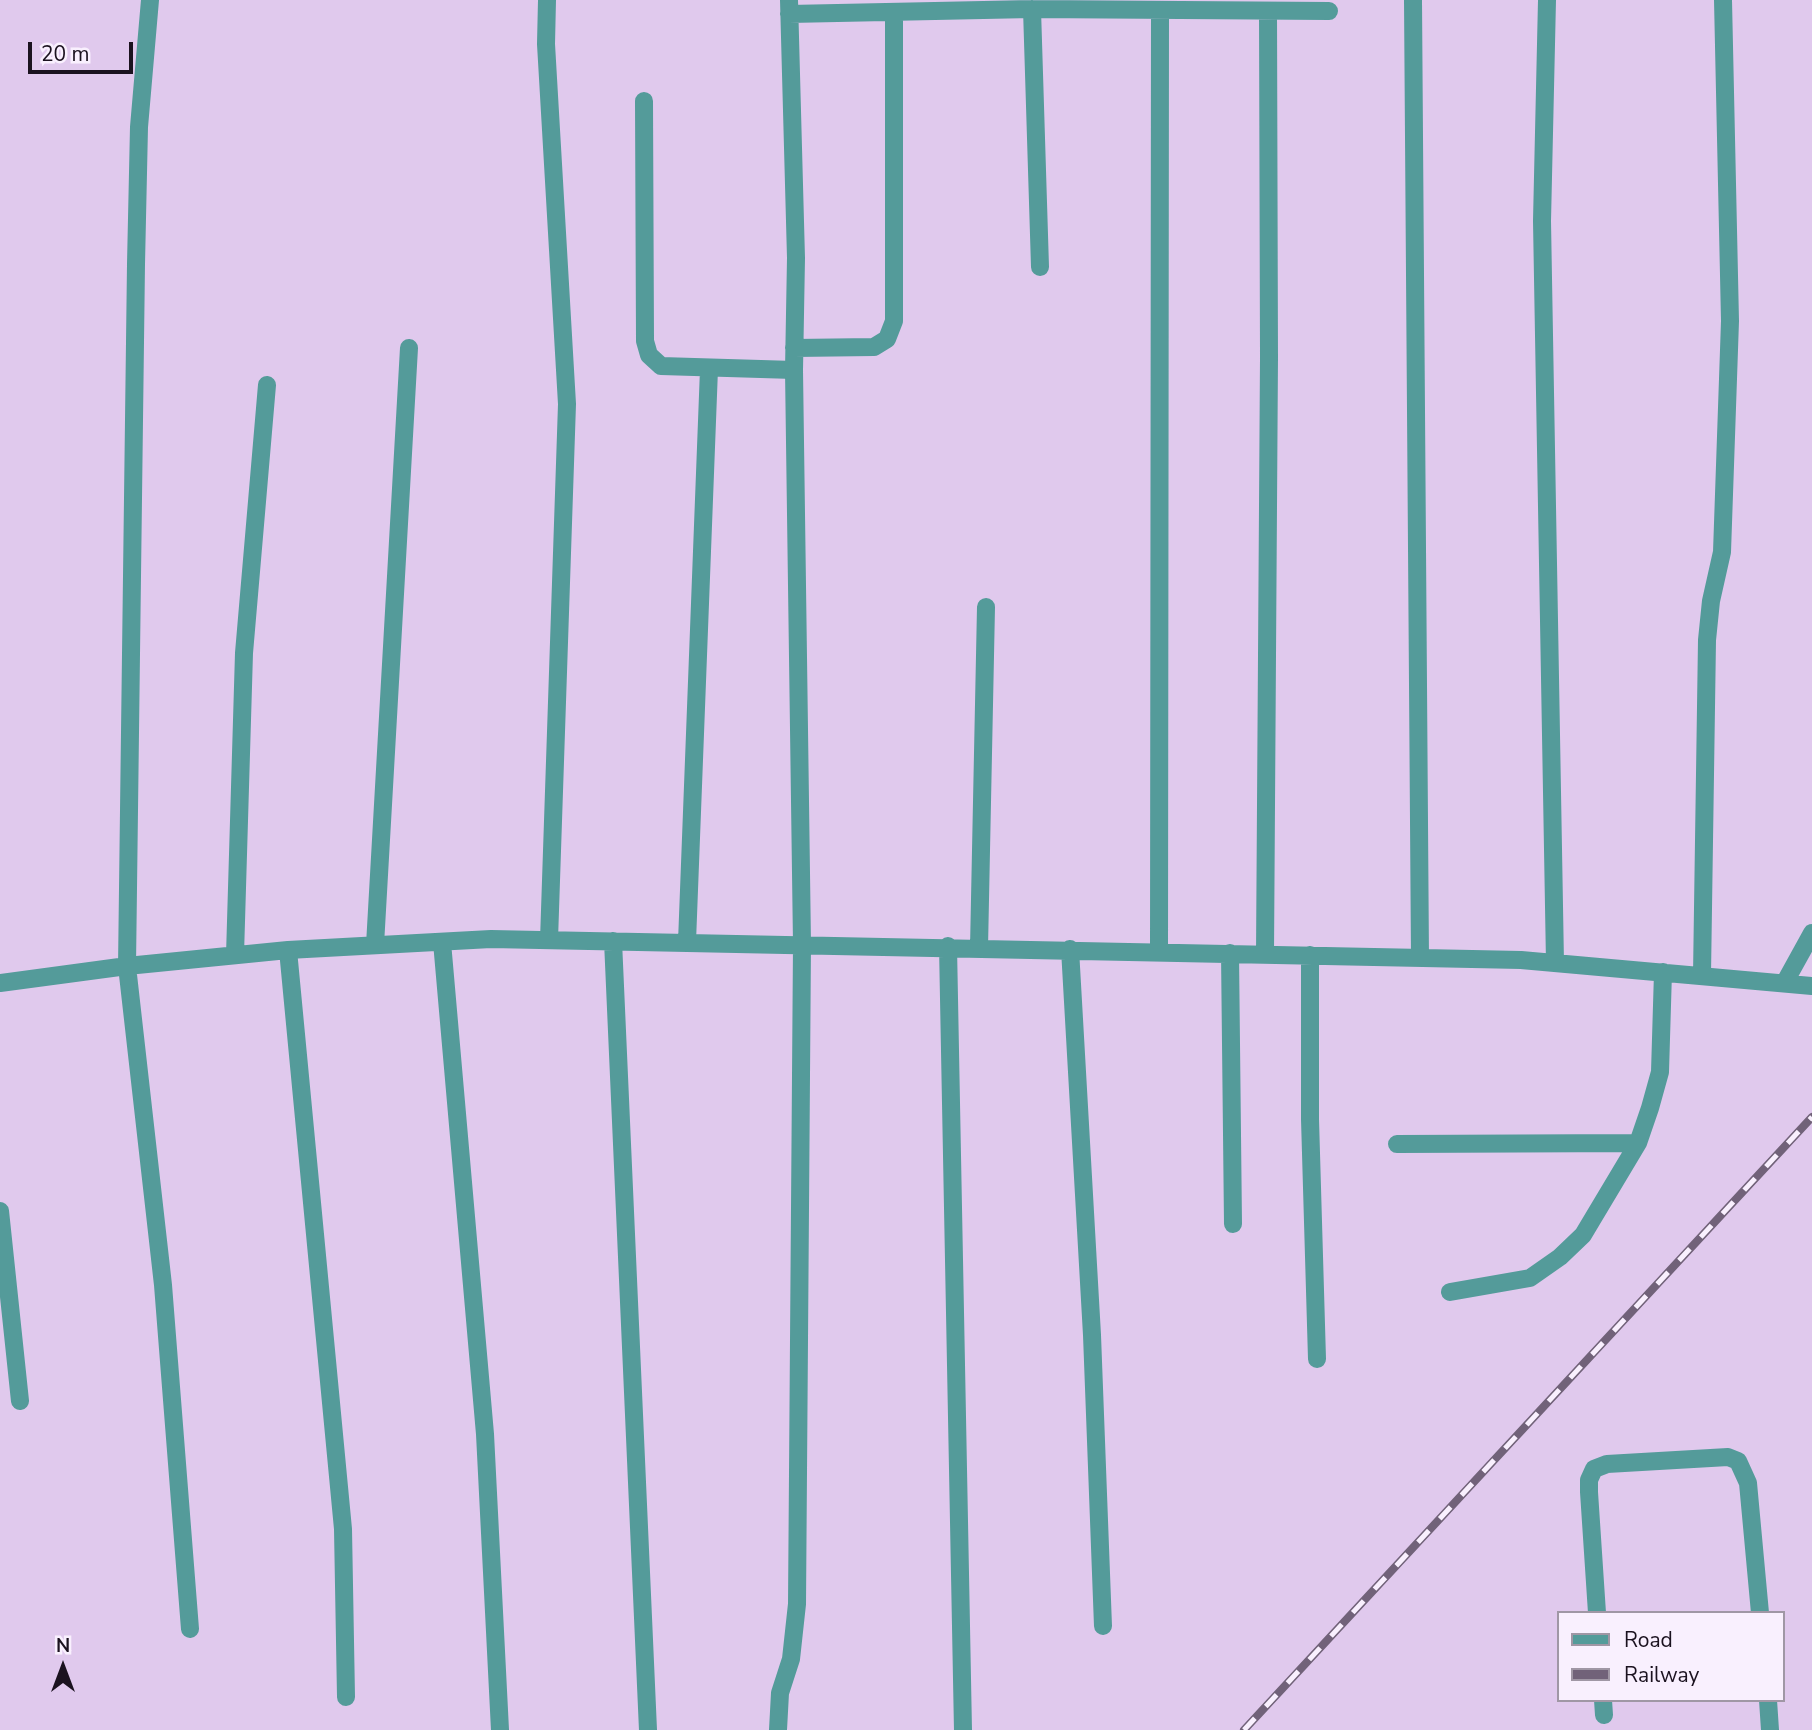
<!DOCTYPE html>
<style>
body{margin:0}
#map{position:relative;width:1812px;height:1730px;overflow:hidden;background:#e0c9ed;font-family:"Nunito Sans",sans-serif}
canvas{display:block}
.legend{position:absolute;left:1557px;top:1611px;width:228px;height:91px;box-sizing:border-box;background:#f9f0fe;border:2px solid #a097a5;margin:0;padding:9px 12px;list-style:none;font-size:21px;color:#1b121f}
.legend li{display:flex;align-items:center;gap:14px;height:35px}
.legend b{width:35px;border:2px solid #a097a5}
.north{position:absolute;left:28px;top:1632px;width:70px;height:70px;-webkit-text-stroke:5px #f9f0fe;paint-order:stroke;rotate:0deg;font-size:19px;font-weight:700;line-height:28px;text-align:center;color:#1b121f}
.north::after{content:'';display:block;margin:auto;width:24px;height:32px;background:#1b121f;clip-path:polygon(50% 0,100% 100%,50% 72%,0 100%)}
.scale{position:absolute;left:28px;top:42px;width:105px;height:32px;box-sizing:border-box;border:4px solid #1b121f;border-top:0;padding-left:9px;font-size:21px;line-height:24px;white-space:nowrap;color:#1b121f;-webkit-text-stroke:5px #f9f0fe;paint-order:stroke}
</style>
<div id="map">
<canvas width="1812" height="1730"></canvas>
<ul class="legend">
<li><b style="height:9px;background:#549b9a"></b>Road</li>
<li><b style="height:9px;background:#716279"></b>Railway</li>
</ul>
<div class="north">N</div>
<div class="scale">20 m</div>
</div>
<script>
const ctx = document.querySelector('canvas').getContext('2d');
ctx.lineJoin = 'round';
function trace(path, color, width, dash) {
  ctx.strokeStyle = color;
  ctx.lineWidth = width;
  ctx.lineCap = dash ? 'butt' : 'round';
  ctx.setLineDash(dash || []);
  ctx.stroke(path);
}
const minor = new Path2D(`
 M150,0L139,127L136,264L127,966L163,1285L190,1629
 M547,0L546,44L567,404L549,940
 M1413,0L1420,957
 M1547,0L1542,221L1555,963
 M1032,9L1040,267
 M789,14L1032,9L1329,11
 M644,101L645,341L649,355L661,366L794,370
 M794,348L874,347L887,339L894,321V12
 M613,941L648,1730
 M442,942L485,1434L500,1730
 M687,942L709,369
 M375,945L409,348
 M948,946L963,1730
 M979,948L986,607
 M1070,949L1092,1335L1103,1626
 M288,950L343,1529L346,1697
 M1159,952L1160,10
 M1230,953L1233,1224
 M1265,954L1269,357L1268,11
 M235,955L244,653L267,385
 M1310,955V1119L1317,1359
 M1702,975L1707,640L1711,601L1722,552L1730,321L1723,0
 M1785,982L1812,933
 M0,983L127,966L288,950L491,939L1521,960L1812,986
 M1397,1144L1638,1143
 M0,1211L20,1401
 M1450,1292L1530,1278L1560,1257L1583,1235L1638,1143L1650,1108L1660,1072L1663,972
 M1597,1613L1589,1492V1480L1594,1469L1607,1464L1728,1457L1738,1461L1748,1483L1760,1613
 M1603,1700L1604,1715
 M1768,1700L1770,1730
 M778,1730L780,1693L791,1659L797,1604L802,944L794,370L796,258L789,0`);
const rail = new Path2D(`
 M1244,1730L1812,1117`);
trace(minor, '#549b9a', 18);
trace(rail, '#716279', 8);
trace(rail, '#f9f0fe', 5, [16]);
</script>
